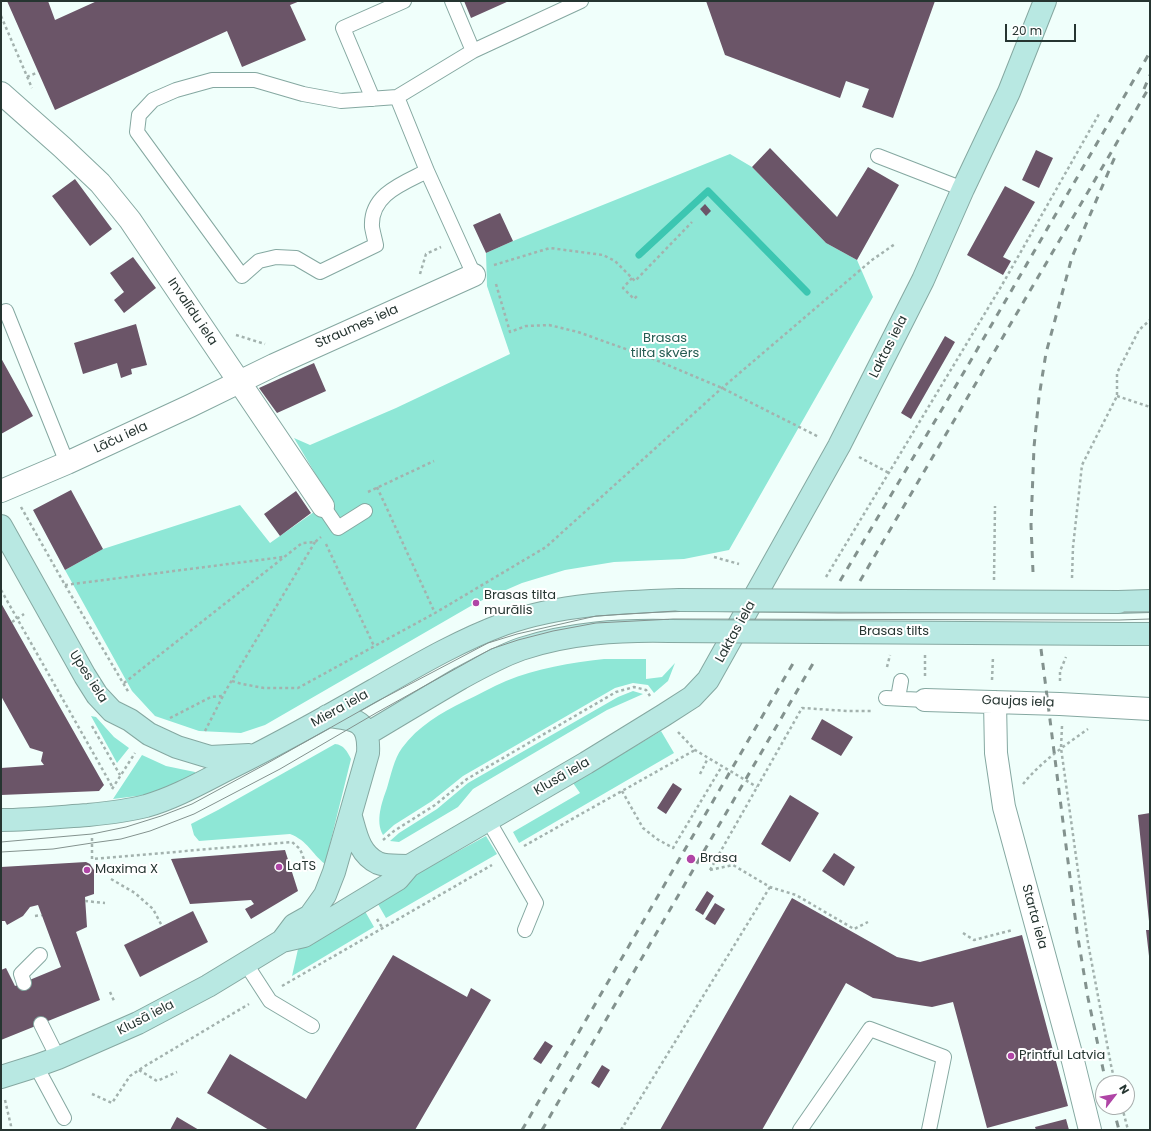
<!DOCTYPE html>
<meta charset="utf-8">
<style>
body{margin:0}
#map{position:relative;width:1151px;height:1131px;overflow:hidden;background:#f0fffb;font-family:Poppins,sans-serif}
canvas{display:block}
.frame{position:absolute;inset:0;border:2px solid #263531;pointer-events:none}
.north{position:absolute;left:1095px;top:1075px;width:40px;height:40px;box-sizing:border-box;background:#fff;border:1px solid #a8aead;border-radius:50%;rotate:59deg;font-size:11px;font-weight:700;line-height:16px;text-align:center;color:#263531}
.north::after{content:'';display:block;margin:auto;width:14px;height:18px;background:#b045a6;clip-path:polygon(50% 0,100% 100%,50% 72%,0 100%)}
.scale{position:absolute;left:1005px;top:24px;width:71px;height:18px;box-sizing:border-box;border:2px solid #263531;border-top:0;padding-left:5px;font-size:12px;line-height:14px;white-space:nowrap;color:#263531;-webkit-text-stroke:3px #fff;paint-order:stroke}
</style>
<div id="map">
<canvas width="1151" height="1131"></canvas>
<div class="frame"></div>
<div class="north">N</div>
<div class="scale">20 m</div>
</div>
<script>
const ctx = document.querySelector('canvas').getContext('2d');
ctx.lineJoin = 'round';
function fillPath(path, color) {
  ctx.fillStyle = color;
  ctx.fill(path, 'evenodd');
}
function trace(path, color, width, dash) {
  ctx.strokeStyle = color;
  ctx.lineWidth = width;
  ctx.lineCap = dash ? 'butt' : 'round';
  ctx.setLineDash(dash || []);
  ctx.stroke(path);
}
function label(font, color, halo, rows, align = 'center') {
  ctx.font = font + ' Poppins,sans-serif';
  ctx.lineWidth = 4;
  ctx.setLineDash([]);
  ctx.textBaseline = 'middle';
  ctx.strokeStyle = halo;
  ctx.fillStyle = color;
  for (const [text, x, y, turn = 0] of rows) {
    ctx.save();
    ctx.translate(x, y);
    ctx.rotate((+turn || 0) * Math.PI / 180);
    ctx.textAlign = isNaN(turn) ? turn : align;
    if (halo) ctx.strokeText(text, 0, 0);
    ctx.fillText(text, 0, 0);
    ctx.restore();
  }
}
const green = new Path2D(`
 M730,154L752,167L826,243L857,260L873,297L729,550L684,559L614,562L565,570L522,583L476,603L265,725L241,733L199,731L155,716L132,691L65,570L103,549L240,505L270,543L331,500L294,438L310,445L396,408L510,354L487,286L486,253L513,241Z
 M604,659H646V679L662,677L675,663L668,681L654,693L648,685L633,683L615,688L463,776L432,801L394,825L383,835C375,821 382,802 387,788C391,775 394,759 402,748C418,726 441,713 465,701C478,695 492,687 506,681C537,668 570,663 604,659Z
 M633,691L643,694L607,710L473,789L458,807L399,842L390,841L399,833L437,809L468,783L618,697Z
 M91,716L96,717L114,737L129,748L117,763Z
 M661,731L674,753L519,843L513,832L580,793L573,783Z
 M335,744C344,745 347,751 351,759L325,864C311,853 308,841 290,834L199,841L194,835L191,824L218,810Z
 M142,755L166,766L195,772L196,775L171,787L145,795L113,799Z
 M486,836L497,854L386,918L375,899L431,866Z
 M362,906L374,927L292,976L298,949L334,927Z`);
const stream = new Path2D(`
 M639,255L708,191L807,292`);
const building = new Path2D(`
 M7,1H48L55,20L97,1H300L290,5L306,40L242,67L227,31L55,110Z
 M464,1H509L471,18Z
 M706,1H935L893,118L862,107L869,89L846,81L840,98L725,55Z
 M770,148L837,217L868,167L899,185L857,260L826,243L752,167Z
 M1036,150L1053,158L1039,188L1022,180Z
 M75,179L112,229L90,246L52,196Z
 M1005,186L1035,202L1003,257L1011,261L1003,275L967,255Z
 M705,204L711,211L706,216L700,209Z
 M500,213L513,241L486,253L473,225Z
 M133,257L156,288L124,313L114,300L124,292L110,273Z
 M136,324L147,365L131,369L132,374L121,378L117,363L83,374L74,343Z
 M945,336L955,342L911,419L901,413Z
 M1,358L33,416L1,434Z
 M314,363L326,391L277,413L259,388Z
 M71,490L103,549L65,570L33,510Z
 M296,491L311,513L280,536L264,514Z
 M1,603L104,785L99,791L1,795V768L44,765L41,761L43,752L30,748L1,696Z
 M822,719L853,737L841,756L811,739Z
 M673,783L682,789L666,814L657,808Z
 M790,795L819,813L790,862L761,844Z
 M1150,813V921H1149L1138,815Z
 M285,850L298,891L251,919L245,909L254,904L251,900L190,904L171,859Z
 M834,853L855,867L844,886L822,871Z
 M86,862L90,864L94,870V894L85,897L87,927L76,932L100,1000L1,1040V970L6,968L15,986L61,967L38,905L30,907L23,916L7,925L5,921H1V867Z
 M707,891L714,896L703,915L695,910Z
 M792,898L897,957L920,962L1022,935L1068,1106L987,1128L953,1002L932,1007L873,998L846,983L762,1130H660Z
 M715,903L725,909L715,925L705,919Z
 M193,911L208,942L140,977L124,945Z
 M1146,930H1150V956H1149Z
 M393,955L467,997L471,988L491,1000L415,1130H269L207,1093L230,1054L306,1099Z
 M545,1041L553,1046L541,1064L533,1059Z
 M602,1065L610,1070L599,1088L591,1083Z
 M177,1117L199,1130H170Z
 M1066,1119L1069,1130H1036L1035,1127Z`);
const path = new Path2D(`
 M1,16L32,88
 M27,77L38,72
 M494,265L550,248L603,255L615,261L635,281L692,222
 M420,274L426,254L441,247
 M632,278L623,288L634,299L637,296
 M496,284L510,332L526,326L549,325L578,332L651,358L722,388L819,437
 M236,335L265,344
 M1117,396L1150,407
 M859,457L889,473
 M377,487L435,613
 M368,492L434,461
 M21,507L65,585L129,693
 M326,544L374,646
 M714,557L739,564
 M826,577L1002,285L1099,114
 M1072,578L1073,547L1082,465L1117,396V373L1139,330L1150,320
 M994,580L995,506
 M65,585L283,557
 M1,590L113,788
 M12,622L24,614
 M925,655V678
 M887,667L890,655
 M992,680L993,657
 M232,681L242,684L264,688H298L435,613L546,547L722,388L872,260L895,244
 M1060,681V671L1066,657
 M124,683L302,543L315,542L321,537
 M170,718L211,697L222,696
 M92,726L120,775
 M1062,726L1061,748L1088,943L1111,1065L1115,1083
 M205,731L226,690L315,542
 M678,732L695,750L757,787
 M700,774L708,758
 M1023,784C1041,762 1065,745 1088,729
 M112,789L135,753
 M622,791L643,828L657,839L673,848L722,766
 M92,838V859L292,842L300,849L309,872
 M383,840L394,831L435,805L467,779L616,692L634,687L646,690L650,696
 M524,846L695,750
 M710,870L802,708L848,711H872
 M710,870L733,865L770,887L796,895L854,929L868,922
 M111,879L135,893L153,909L162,926
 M85,901L105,903
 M35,916L42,915
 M377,919L383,929
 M963,933L974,940L1013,930
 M282,986L492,865
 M110,992L115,1003
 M139,1070L157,1081L177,1072
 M92,1094L112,1103L130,1076L145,1066L249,1004
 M5,1100L11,1126V1130
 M1122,1107L1128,1130
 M621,1130L770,887`);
const lane = new Path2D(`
 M452,1L473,51
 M397,97L427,171C404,183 370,194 372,227C373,233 375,240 376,245L320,272L296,258L276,257L259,261L242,276L137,132L139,115L153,100L176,90L212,80H255L303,94L341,101L397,97L473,51L581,1
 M373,99L343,28L404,1
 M878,156L963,189
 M427,171L474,275
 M6,311L67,463
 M323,506L338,528L365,511
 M886,698L925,700
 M898,698L901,681
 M488,820L536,903L525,930
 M246,964L270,1001L312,1026
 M24,983L21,974L40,955
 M41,1024L58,1058
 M36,1066L64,1118
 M800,1130L870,1029L944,1057L929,1130`);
const street = new Path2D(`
 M1,93L62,147L100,183L130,220L323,506
 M1,491L67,463L190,406L274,365L474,275
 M925,700L1060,704L1150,709
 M995,702L996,753L1004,807L1073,1061L1090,1130`);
const secondary = new Path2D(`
 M1,526L85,676L97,695L112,711L130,720L149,734L177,747L210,757L249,755
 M1118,602L1150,601
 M1119,634H1150
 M367,734C399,715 430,696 461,678C481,667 501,656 521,649C569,633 619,630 669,631
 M351,817C356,834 359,854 378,863C387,867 399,865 409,866
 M1,820C30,820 59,817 88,815C108,813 127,811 146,806C177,797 204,781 232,767C280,743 327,717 374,690C416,666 458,641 504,624C560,604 621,602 680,600
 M282,941L304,936L398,879L409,866L586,763L664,715L692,697L708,680L839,446L923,280L963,189L1009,92L1045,1
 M1,1077L36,1066L58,1058L138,1023L208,986L282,941L294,925L310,916L325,895L334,872L368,753C370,720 355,719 327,716`);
const tram = new Path2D(`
 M1,842L92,834L126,827L161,816L192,804L266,764L376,702L488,643L517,634L596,616L676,611L838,613L1150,612
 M1,852L53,849L92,843L121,839L150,831L194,814L280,769L376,713L491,649L518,640L553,631L596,623L673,619L1119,620L1150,619`);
const rail = new Path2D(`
 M1144,89L1150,75
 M1033,572L1031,525L1034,447L1039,397L1046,353L1072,257L1117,152
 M840,581L967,367L1150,52
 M860,581L1150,86
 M1041,649L1077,932L1088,998L1106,1083
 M1113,1107L1119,1130
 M522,1130L795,660
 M542,1130L815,660`);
const secondaryBridge = new Path2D(`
 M680,600L1118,602
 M669,631L1119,634`);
const markers = [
 [476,603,4,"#b045a6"],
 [691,859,5,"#b045a6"],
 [279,867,4,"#b045a6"],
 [87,870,4,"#b045a6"],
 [1011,1056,4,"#b045a6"]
];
const streetNames = [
 ["Invalīdu iela",192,312,56],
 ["Straumes iela",357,327,-24],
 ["Laktas iela",889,347,-63],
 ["Lāču iela",121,438,-25],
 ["Laktas iela",736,632,-61],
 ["Brasas tilts",894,632],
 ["Upes iela",88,677,57],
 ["Gaujas iela",1018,702,2],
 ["Miera iela",340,709,-29],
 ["Klusā iela",562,777,-30],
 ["Starta iela",1034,917,75],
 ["Klusā iela",146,1018,-27]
];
const parkNames = [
 ["Brasas",665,339],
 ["tilta skvērs",665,354]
];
const poiNames = [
 ["Brasas tilta",484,596],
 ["murālis",484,611],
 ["Brasa",700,859],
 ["LaTS",287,867],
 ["Maxima X",95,870],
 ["Printful Latvia",1019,1056]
];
fillPath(green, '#8ee7d6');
trace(stream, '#3cc6b1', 7);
fillPath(building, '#6b5568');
trace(lane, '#85a8a1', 16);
trace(street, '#85a8a1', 24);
trace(secondary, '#85a8a1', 24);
trace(path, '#a3b2ae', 2.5, [3, 3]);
trace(lane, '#fff', 14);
trace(street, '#fff', 22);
trace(secondary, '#b8e8e2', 22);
trace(tram, '#83928e', 1);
trace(rail, '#83928e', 3, [7, 7]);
trace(secondaryBridge, '#85a8a1', 24, []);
trace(secondaryBridge, '#b8e8e2', 22);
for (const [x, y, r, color] of markers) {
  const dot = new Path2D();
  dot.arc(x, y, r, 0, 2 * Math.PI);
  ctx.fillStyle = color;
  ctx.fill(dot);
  trace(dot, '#fff', 1.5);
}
label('13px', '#263531', '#fff', streetNames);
label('13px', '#265d53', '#fff', parkNames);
label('13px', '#263531', '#fff', poiNames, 'left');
</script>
